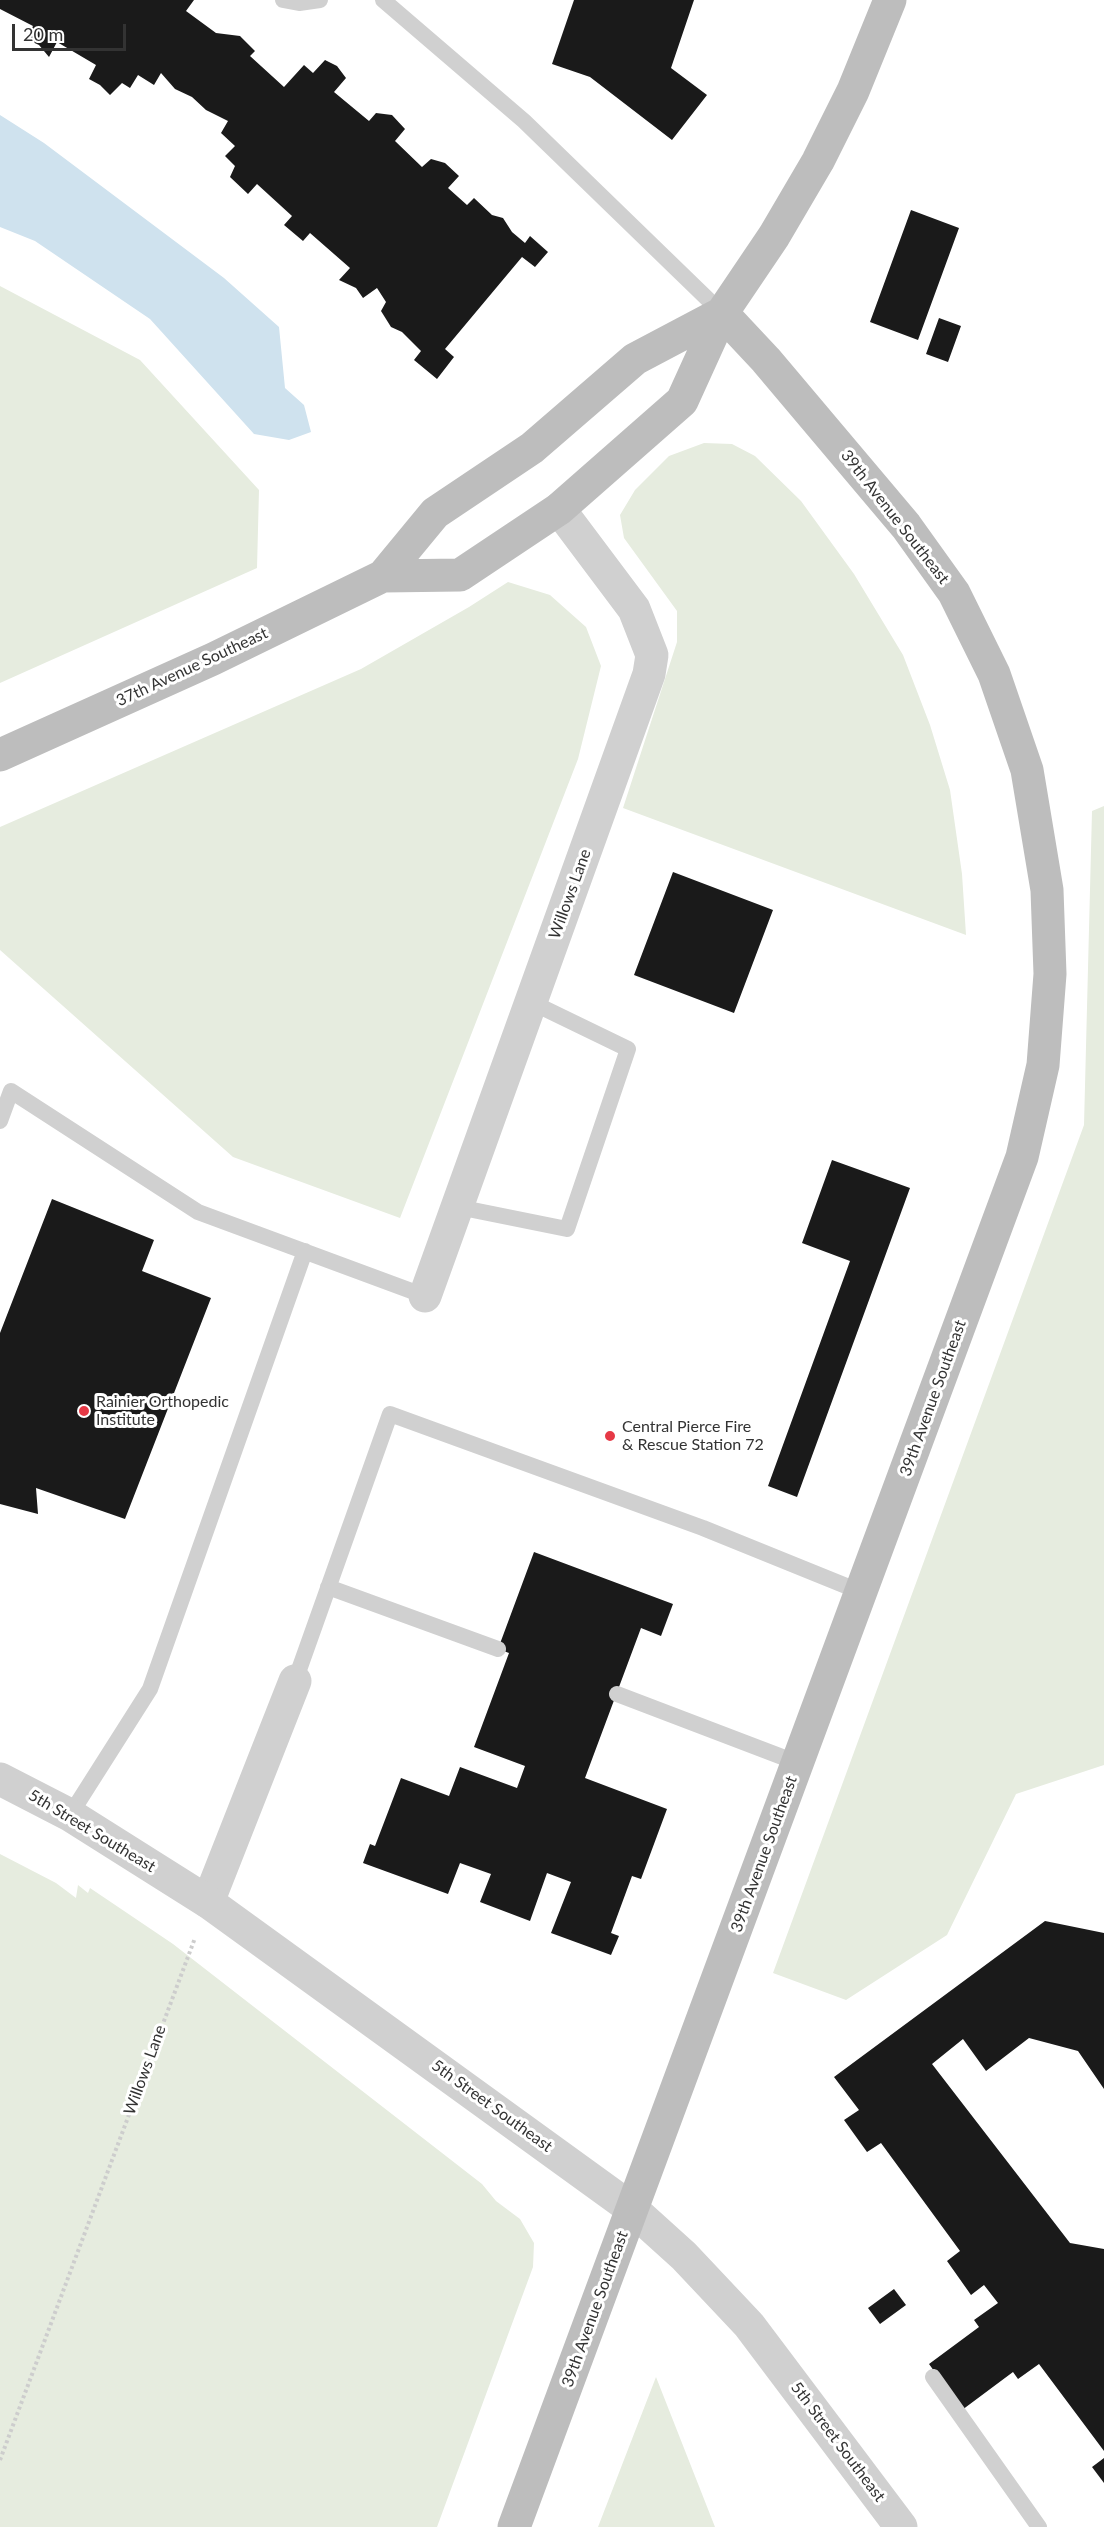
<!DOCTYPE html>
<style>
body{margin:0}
#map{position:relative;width:1104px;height:2527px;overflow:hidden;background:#fff;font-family:Lato,sans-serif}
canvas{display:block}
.scale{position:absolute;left:12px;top:24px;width:114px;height:27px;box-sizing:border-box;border:3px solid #333;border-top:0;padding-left:8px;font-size:18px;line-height:21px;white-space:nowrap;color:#333;-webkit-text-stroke:4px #fff;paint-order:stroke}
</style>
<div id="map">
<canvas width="1104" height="2527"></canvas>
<div class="scale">20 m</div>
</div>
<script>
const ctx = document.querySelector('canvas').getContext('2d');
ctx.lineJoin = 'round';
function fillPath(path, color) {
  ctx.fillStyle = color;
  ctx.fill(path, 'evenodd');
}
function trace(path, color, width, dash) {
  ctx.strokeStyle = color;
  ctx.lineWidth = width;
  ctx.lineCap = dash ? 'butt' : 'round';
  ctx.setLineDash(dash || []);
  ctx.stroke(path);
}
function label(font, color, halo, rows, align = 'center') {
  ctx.font = font + ' Lato,sans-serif';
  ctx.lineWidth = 6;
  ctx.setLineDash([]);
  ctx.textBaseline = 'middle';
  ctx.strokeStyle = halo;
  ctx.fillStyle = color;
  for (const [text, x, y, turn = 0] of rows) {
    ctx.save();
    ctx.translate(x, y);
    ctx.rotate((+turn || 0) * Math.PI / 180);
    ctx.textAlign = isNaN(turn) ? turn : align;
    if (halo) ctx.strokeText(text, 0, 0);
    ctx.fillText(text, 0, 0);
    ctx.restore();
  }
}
const green = new Path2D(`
 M0,286L140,360L259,490L257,568L0,683Z
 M704,443L732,444L755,456L801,501L854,574L903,655L930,725L950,790L962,874L966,935L623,808L677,642V611L624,538L620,515L635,490L669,456Z
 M508,582L550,595L586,627L601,666L578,759L400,1218L233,1157L0,950V827L361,669L469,607Z
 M1104,806V1765L1016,1794L947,1935L846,2000L773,1973L1084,1125L1092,811Z
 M0,1854L56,1883L76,1898L78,1885L88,1893L90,1888L173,1944L482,2184L496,2201L520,2219L534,2243L533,2267L437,2527H0Z
 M656,2377L715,2527H598Z`);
const water = new Path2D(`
 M0,115L44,143L224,278L279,327L285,388L304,405L311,432L289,440L254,434L150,319L35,241L0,227Z`);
const building = new Path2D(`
 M0,0H194L186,11L216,33L240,36L255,51L250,56L284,87L304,65L313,73L325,60L337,66L346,78L334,92L369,121L376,113L392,115L405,129L395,141L422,167L431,159L445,163L459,176L448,188L467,205L474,198L492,215L503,218L512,232L525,243L530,236L548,252L535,267L522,257L445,349L454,357L437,379L414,360L421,351L402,332L391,327L381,311L386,302L377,288L363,298L356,288L339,280L350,268L310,233L303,241L284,225L292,216L257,184L248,194L230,177L235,166L225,156L235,146L221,133L228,121L206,110L192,97L175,89L161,73L154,85L138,75L130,88L122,83L110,95L100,85L89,79L96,65L57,42L49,57L39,45L26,39L33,26L0,9Z
 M574,0H694L671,68L707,95L672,140L590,77L552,64Z
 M911,210L959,228L918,340L870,322Z
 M939,318L961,326L948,362L926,354Z
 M673,872L773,910L734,1013L634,975Z
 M832,1160L910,1188L797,1497L768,1486L850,1261L802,1243Z
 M52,1199L154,1240L142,1271L211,1298L125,1519L36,1488L38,1514L0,1504V1333Z
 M534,1552L673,1604L661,1636L641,1628L585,1778L667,1809L641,1879L632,1876L611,1933L619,1936L611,1955L551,1933L571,1882L547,1873L530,1921L480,1902L491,1874L460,1863L448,1894L363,1863L370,1844L375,1846L401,1778L449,1796L460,1767L517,1788L525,1766L474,1747L509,1653L498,1649Z
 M1045,1921L1104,1933V2089L1078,2051L1029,2038L986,2071L963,2039L932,2064L1070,2243L1104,2249V2451L1039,2364L1018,2379L1013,2372L962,2410L929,2364L979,2327L974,2320L998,2303L984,2285L971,2295L947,2261L960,2251L881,2143L867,2152L844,2120L859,2110L834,2077Z
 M894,2289L906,2305L880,2324L868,2308Z
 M1104,2458V2483L1092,2467Z`);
const path = new Path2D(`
 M0,2460L195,1938`);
const service = new Path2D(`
 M283,0L299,3L320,0
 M383,0L524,121L722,313
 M0,1121L11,1091L198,1212L425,1296
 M458,1207L567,1229L628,1049L531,1002
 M328,1587L498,1649
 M295,1681L390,1414L703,1528L861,1592
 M617,1694L798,1763
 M70,1815L150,1689L305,1251
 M933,2377L1039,2527`);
const minor = new Path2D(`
 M425,1296L649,674L652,655L634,609L559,509
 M208,1902L295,1681`);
const tertiary = new Path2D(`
 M0,1779L70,1815L208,1902L632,2209L684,2256L749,2325L901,2527`);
const secondary = new Path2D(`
 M383,576L460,575L559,509L682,401L722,313L774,236L818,161L853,91L890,0
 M0,755L213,659L383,576L435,513L532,448L635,359L722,313
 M514,2527L1022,1157L1043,1065L1050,974L1047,890L1027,770L994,674L954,593L906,526L766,360L722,313`);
const markers = [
 [84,1411,6,"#e63946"],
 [610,1436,6,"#e63946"]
];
const streetNames = [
 ["39th Avenue Southeast",895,517,52],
 ["37th Avenue Southeast",192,667,-25],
 ["Willows Lane",570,894,-70],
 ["39th Avenue Southeast",933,1398,-70],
 ["5th Street Southeast",92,1831,31],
 ["39th Avenue Southeast",764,1854,-70],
 ["Willows Lane",145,2070,-70],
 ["5th Street Southeast",492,2106,36],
 ["39th Avenue Southeast",595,2309,-70],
 ["5th Street Southeast",838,2442,53]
];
const poiNames = [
 ["Rainier Orthopedic",96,1402],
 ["Institute",96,1420],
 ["Central Pierce Fire",622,1427],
 ["& Rescue Station 72",622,1445]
];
fillPath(green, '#e6ecdf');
fillPath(water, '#cfe2ee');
fillPath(building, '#1a1a1a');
trace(path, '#cdcdcd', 4, [3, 3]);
trace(service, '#d0d0d0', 16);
trace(minor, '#d0d0d0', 33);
trace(tertiary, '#d0d0d0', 33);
trace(secondary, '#bdbdbd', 33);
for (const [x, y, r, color] of markers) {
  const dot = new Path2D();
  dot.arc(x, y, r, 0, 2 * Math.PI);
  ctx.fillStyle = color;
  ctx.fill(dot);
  trace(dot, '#fff', 2);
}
label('16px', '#333', '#fff', streetNames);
label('16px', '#333', '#fff', poiNames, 'left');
</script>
